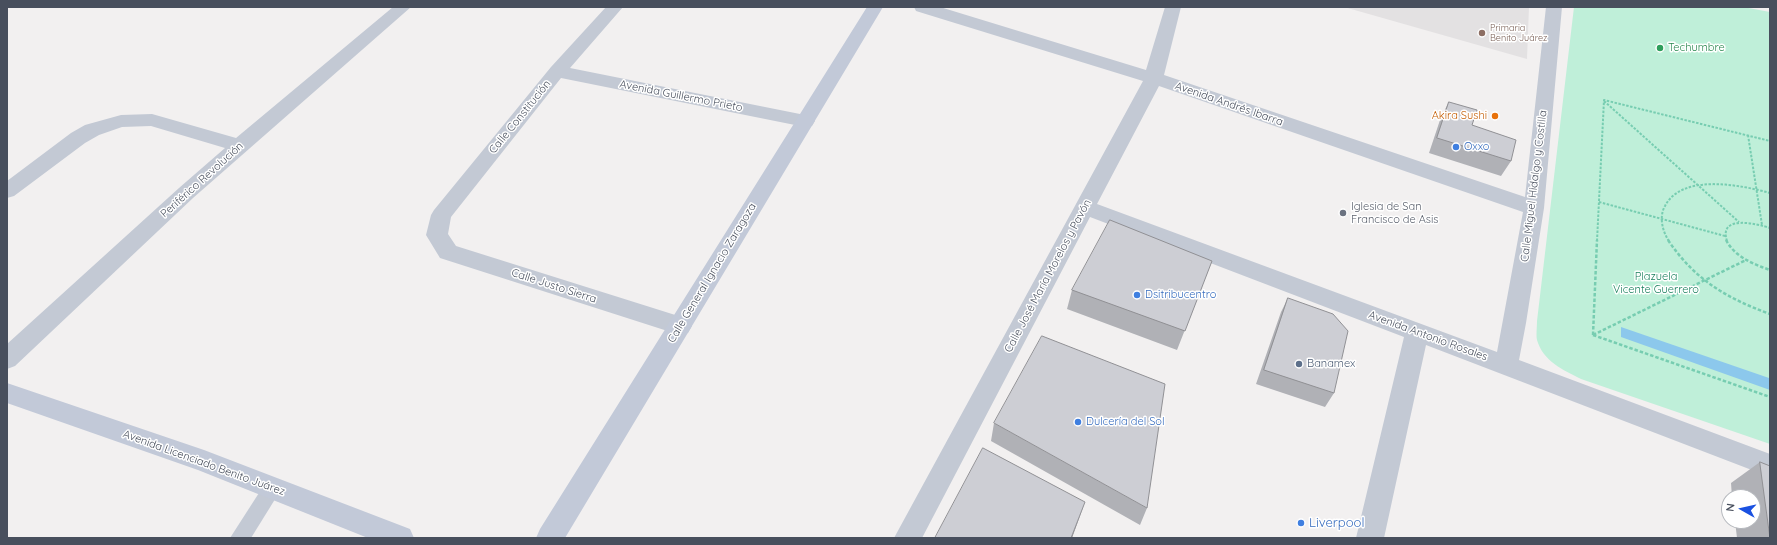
<!DOCTYPE html>
<meta charset="utf-8">
<style>
body{margin:0}
#map{position:relative;width:1777px;height:545px;overflow:hidden;background:#f2f0f0;font-family:Quicksand,sans-serif}
canvas{display:block}
.frame{position:absolute;inset:0;border:8px solid #484f5d;pointer-events:none}
.north{position:absolute;left:1721px;top:489px;width:40px;height:40px;box-sizing:border-box;background:#fff;border:1px solid #b6b9be;border-radius:50%;rotate:278deg;font-size:11px;font-weight:700;line-height:16px;text-align:center;color:#484f5d}
.north::after{content:'';display:block;margin:auto;width:14px;height:18px;background:#1a51e1;clip-path:polygon(50% 0,100% 100%,50% 72%,0 100%)}
</style>
<div id="map">
<canvas width="1777" height="545"></canvas>
<div class="frame"></div>
<div class="north">N</div>
</div>
<script>
const ctx = document.querySelector('canvas').getContext('2d');
ctx.lineJoin = 'round';
function fillPath(path, color) {
  ctx.fillStyle = color;
  ctx.fill(path, 'evenodd');
}
function trace(path, color, width, dash) {
  ctx.strokeStyle = color;
  ctx.lineWidth = width;
  ctx.lineCap = dash ? 'butt' : 'round';
  ctx.setLineDash(dash || []);
  ctx.stroke(path);
}
function label(font, color, halo, rows, align = 'center') {
  ctx.font = font + ' Quicksand,sans-serif';
  ctx.lineWidth = 3;
  ctx.setLineDash([]);
  ctx.textBaseline = 'middle';
  ctx.strokeStyle = halo;
  ctx.fillStyle = color;
  for (const [text, x, y, turn = 0] of rows) {
    ctx.save();
    ctx.translate(x, y);
    ctx.rotate((+turn || 0) * Math.PI / 180);
    ctx.textAlign = isNaN(turn) ? turn : align;
    if (halo) ctx.strokeText(text, 0, 0);
    ctx.fillText(text, 0, 0);
    ctx.restore();
  }
}
const education = new Path2D(`
 M1344,7H1529L1527,59Z`);
const green = new Path2D(`
 M1574,7H1743L1770,12V444L1581,379C1563,370 1543,361 1537,340C1536,335 1537,327 1537,321Z`);
const water = new Path2D(`
 M1621,327L1769,378L1770,390L1621,337Z`);
const pathFar1 = new Path2D(`
 M1604,101L1739,222
 M1748,135L1762,225
 M1599,202L1725,236
 M1597,241L1604,100L1770,141
 M1669,241C1662,231 1659,216 1665,206C1682,173 1741,185 1770,193
 M1727,241C1718,214 1758,224 1770,228`);
const path = new Path2D(`
 M1668,240C1694,279 1726,298 1770,314
 M1726,240C1735,257 1753,264 1770,270
 M1593,335L1597,240
 M1593,335L1770,397
 M1593,335L1746,260`);
const lane = new Path2D(`
 M273,479L280,482L282,488L251,538H230L266,482Z`);
const street = new Path2D(`
 M393,7H411L193,198L15,366L7,369V344L179,188L225,148L151,126L122,127L99,135L85,143L14,196L7,198V181L71,133L85,125L121,115L152,114L236,138Z
 M606,7H623L570,68L805,115L812,116L815,121L812,126L805,127L561,78L451,217L448,234L456,246L688,319L692,326L688,333L680,335L440,258L426,235L431,215L434,210L551,67Z
 M914,7H940L1146,70L1165,7H1181L1164,75L1525,197L1546,7H1562L1544,208L1526,323L1519,360L1770,454V477L1426,345L1384,538H1356L1404,337L1090,217L922,538H894L1143,81L916,11ZM1159,86L1523,212L1497,352L1097,204Z`);
const secondary = new Path2D(`
 M867,7H883L565,538H536L540,529Z
 M7,383L204,450L410,529L414,538H368L198,470L7,403Z`);
const wall = new Path2D(`
 M1449,102L1472,125L1511,161L1501,176L1429,153L1441,117Z
 M1212,261L1177,350L1067,309L1072,290Z
 M1288,298L1334,393L1325,407L1256,384L1281,312Z
 M994,423L1147,508L1140,525L991,441Z
 M1760,462L1770,538H1737L1735,521H1753V497H1732L1731,483Z`);
const shadedWall = new Path2D(`
 M1085,502L1072,538H1071Z`);
const building = new Path2D(`
 M1449,102L1477,110L1472,125L1516,140L1511,161L1437,138Z
 M1110,220L1212,261L1185,331L1072,290Z
 M1288,298L1333,314L1348,331L1334,393L1264,370Z
 M1042,336L1165,384L1147,508L994,423Z
 M983,448L1085,502L1071,538H935Z
 M1760,462L1770,466V538Z`);
const markers = [
 [1482,33,4,"#8d6e63"],
 [1660,48,4,"#2e9e5b"],
 [1495,116,4,"#e8710a"],
 [1456,147,4,"#3f7fe0"],
 [1343,213,4,"#6b7280"],
 [1137,295,4,"#3f7fe0"],
 [1299,364,4,"#5c6f8a"],
 [1078,422,4,"#3f7fe0"],
 [1301,523,4,"#3f7fe0"]
];
const farEducationnames = [
 ["Primaria",1490,28],
 ["Benito Juárez",1490,38]
];
const leisureNames = [
 ["Techumbre",1668,48]
];
const streetNames = [
 ["Avenida Guillermo Prieto",681,96,11],
 ["Avenida Andrés Ibarra",1229,104,19],
 ["Calle Constitución",520,117,-51],
 ["Periférico Revolución",202,180,-42],
 ["Calle Miguel Hidalgo y Costilla",1534,186,-83],
 ["Calle General Ignacio Zaragoza",712,273,-59],
 ["Calle José María Morelos y Pavón",1048,276,-62],
 ["Calle Justo Sierra",554,286,18],
 ["Avenida Antonio Rosales",1428,336,20],
 ["Avenida Licenciado Benito Juárez",204,463,20]
];
const foodNames = [
 ["Akira Sushi",1487,116]
];
const shopNames = [
 ["Oxxo",1464,147],
 ["Dsitribucentro",1145,295],
 ["Dulcería del Sol",1086,422]
];
const worshipNames = [
 ["Iglesia de San",1351,207],
 ["Francisco de Asis",1351,220]
];
const parkNames = [
 ["Plazuela",1656,277],
 ["Vicente Guerrero",1656,290]
];
const serviceNames = [
 ["Banamex",1307,364]
];
const nearShopnames = [
 ["Liverpool",1309,523]
];
fillPath(education, '#e3e1e2');
fillPath(green, '#bfefd9');
fillPath(water, '#8cc8ec');
trace(pathFar1, '#77cdb1', 2, [2.5, 1.5]);
trace(path, '#77cdb1', 2.5, [3.5, 2]);
fillPath(lane, '#c3c9d4');
fillPath(street, '#c3c9d4');
fillPath(secondary, '#c2c9d8');
fillPath(wall, '#b0b1b6');
fillPath(shadedWall, '#909094');
fillPath(building, '#cdced4');
trace(building, '#909094', 1);
for (const [x, y, r, color] of markers) {
  const dot = new Path2D();
  dot.arc(x, y, r, 0, 2 * Math.PI);
  ctx.fillStyle = color;
  ctx.fill(dot);
  trace(dot, '#fff', 1.5);
}
label('9px', '#785e54', '#fff', farEducationnames, 'left');
label('11px', '#27864d', '#fff', leisureNames, 'left');
label('11px', '#484f5d', '#fff', streetNames);
label('11px', '#c56008', '#fff', foodNames, 'right');
label('11px', '#366cbe', '#fff', shopNames, 'left');
label('11px', '#5b616d', '#fff', worshipNames, 'left');
label('11px', '#187f5c', '#fff', parkNames);
label('11px', '#4e5e75', '#fff', serviceNames, 'left');
label('13px', '#366cbe', '#fff', nearShopnames, 'left');
</script>
